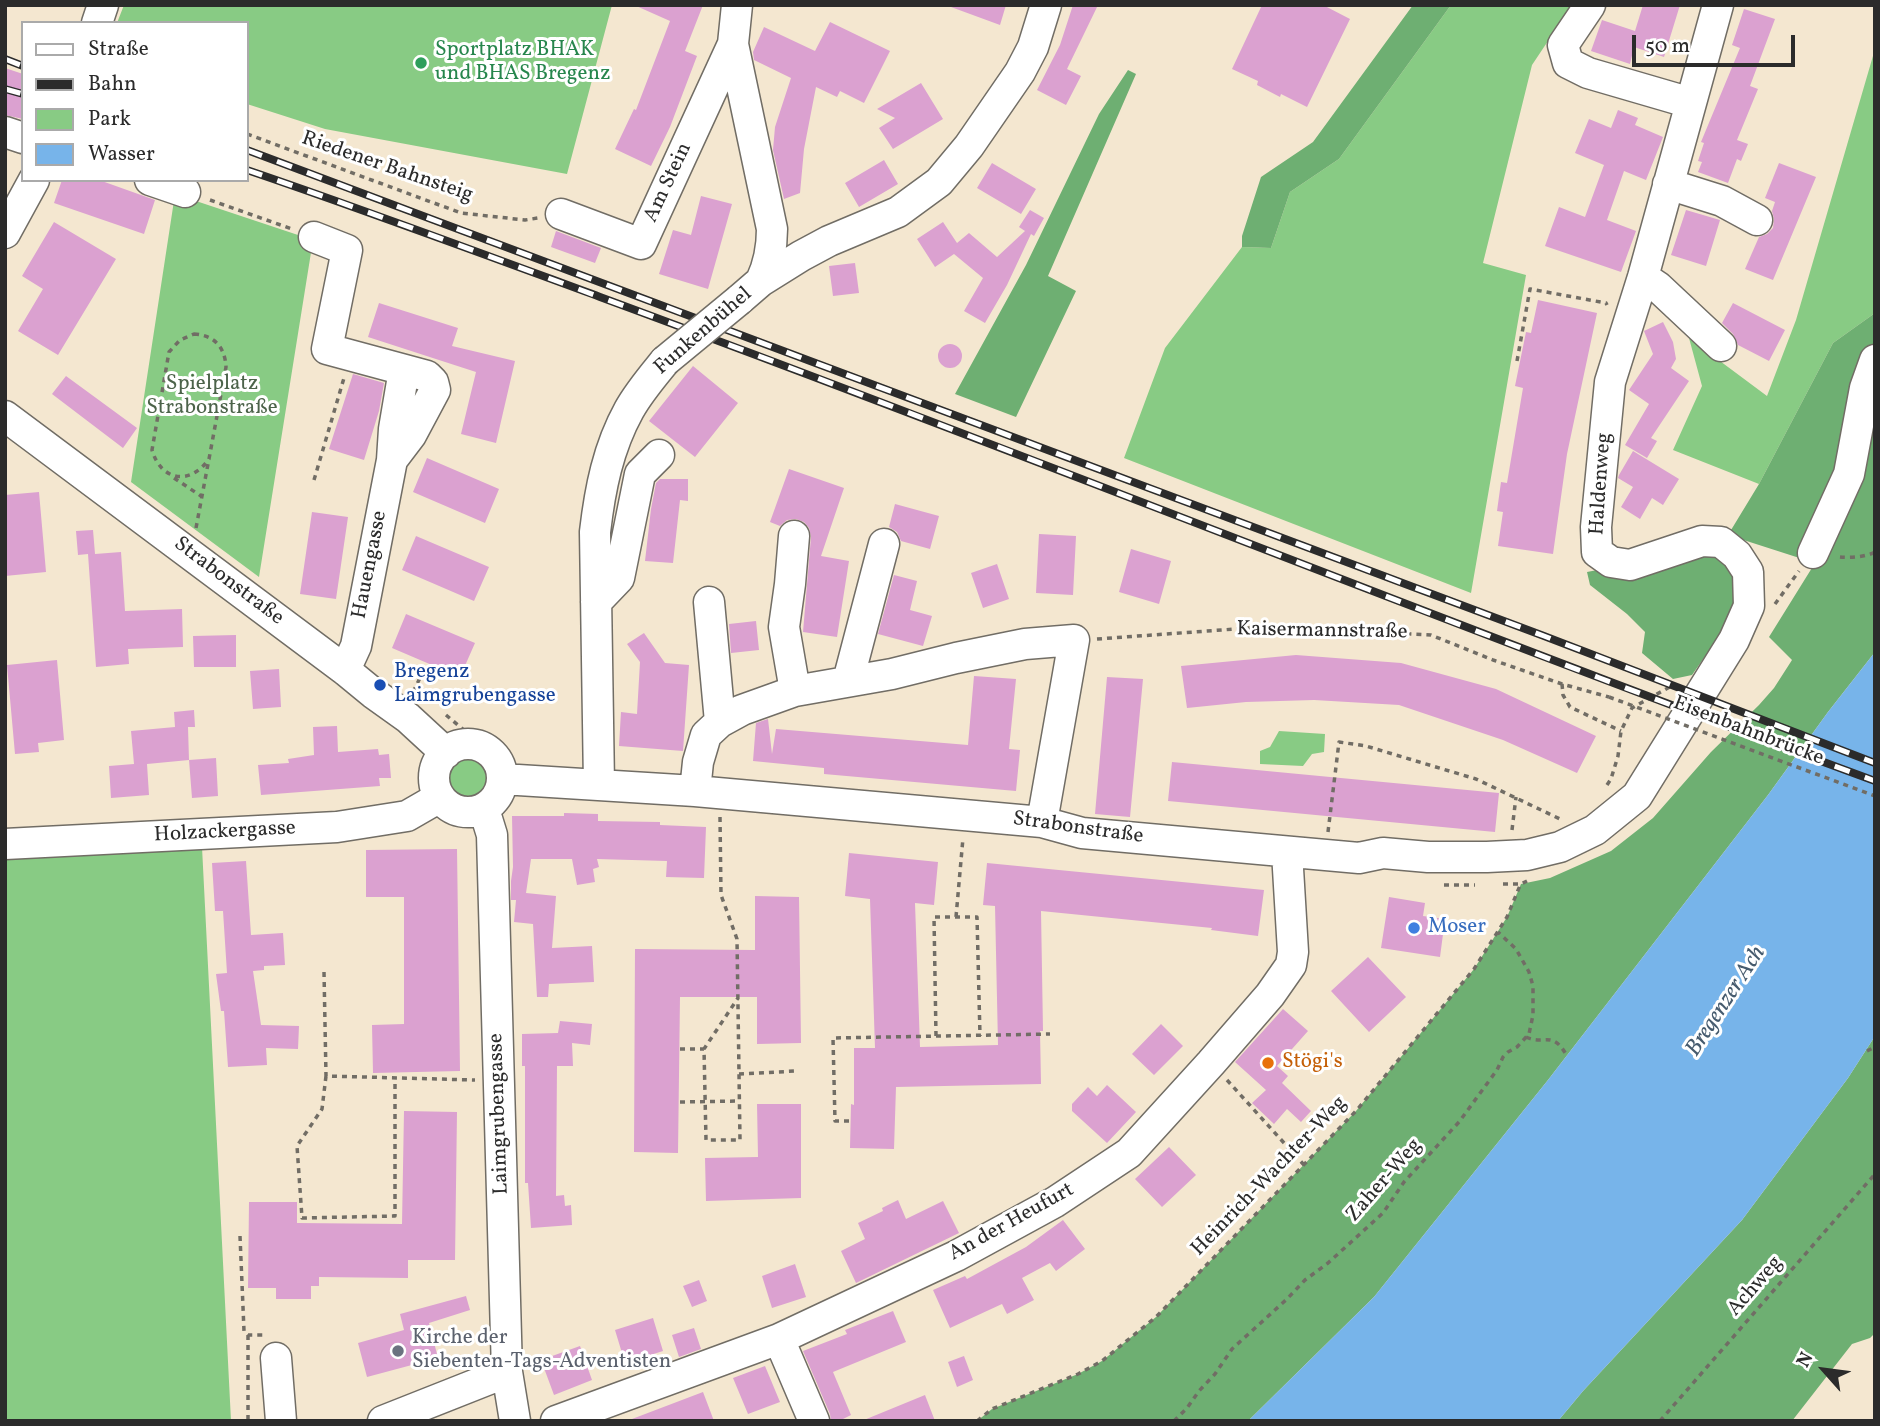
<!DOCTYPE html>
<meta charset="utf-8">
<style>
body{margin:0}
#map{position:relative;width:1880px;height:1426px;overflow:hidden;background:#f4e7d0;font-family:Vollkorn,serif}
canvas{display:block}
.frame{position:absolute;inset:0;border:7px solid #2b2b2b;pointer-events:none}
.legend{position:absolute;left:21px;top:21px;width:228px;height:161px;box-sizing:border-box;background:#fff;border:2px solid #aaa;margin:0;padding:9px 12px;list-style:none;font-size:21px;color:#2b2b2b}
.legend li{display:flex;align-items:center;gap:14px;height:35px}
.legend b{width:35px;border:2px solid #aaa}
.north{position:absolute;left:1789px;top:1335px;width:70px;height:70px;-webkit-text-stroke:5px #fff;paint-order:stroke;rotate:298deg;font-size:19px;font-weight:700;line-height:28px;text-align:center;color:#2b2b2b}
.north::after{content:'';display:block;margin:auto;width:24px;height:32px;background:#2b2b2b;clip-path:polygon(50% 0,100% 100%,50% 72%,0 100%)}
.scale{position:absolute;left:1632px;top:35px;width:163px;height:32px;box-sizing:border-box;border:4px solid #2b2b2b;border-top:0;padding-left:9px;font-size:21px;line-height:24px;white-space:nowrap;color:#2b2b2b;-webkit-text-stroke:5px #fff;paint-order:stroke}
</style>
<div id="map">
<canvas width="1880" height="1426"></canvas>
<div class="frame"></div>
<ul class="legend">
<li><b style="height:9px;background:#fff"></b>Straße</li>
<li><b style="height:9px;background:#2b2b2b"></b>Bahn</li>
<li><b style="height:19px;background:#88cb84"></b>Park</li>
<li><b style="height:19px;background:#77b4ea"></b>Wasser</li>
</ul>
<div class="north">N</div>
<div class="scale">50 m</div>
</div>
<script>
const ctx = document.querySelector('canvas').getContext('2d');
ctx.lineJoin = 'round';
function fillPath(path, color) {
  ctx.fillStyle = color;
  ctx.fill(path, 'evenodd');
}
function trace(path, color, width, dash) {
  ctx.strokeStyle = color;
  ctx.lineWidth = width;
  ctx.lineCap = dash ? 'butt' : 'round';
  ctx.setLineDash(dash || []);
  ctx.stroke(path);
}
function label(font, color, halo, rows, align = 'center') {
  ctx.font = font + ' Vollkorn,serif';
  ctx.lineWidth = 6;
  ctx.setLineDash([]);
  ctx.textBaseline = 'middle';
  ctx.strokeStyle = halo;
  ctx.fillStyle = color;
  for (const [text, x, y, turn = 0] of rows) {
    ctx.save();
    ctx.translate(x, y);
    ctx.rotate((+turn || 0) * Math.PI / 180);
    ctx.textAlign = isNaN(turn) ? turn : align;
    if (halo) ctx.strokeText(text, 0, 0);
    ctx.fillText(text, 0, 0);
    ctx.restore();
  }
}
const green = new Path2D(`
 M124,5H612L567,174L325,129L247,104V23H117Z
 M1451,5H1572L1532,65L1483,263L1526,275L1471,593L1124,458L1165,348L1242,247L1271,248L1290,192L1339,159Z
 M1875,49V313L1833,343L1759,484L1673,450L1702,386L1689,338L1767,396L1796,320Z
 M175,194L313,240L259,577L131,482Z
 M1279,731L1325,734L1324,752L1312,754L1303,766L1260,764V751L1270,747Z
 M446 778a22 22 0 1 1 44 0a22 22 0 1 1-44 0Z
 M202,847L231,1421H5V854Z`);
const forest = new Path2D(`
 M1413,5H1451L1339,159L1290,192L1271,248L1242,247V236L1261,177L1313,142Z
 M1128,70L1136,74L1048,276L1076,291L1016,417L955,394L1026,265L1099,114Z
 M1875,313V652L1828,712L1768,795L1548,1080L1374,1297L1248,1421H977L992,1409L1078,1374L1102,1361L1156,1317L1356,1111L1474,969L1507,917L1521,884L1550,878L1611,851L1653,818L1711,752L1759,705L1774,688L1792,660L1769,637L1815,563L1728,535L1759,484L1833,343Z
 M1706,549L1732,561L1740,606L1692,675L1673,679L1642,653L1645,632L1627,614L1590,585L1587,572Z
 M1875,1036V1333L1870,1338L1852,1344L1792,1421H1558L1583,1391L1742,1220L1848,1078Z`);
const water = new Path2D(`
 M1875,652V1036L1848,1078L1742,1220L1583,1391L1558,1421H1248L1374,1297L1548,1080L1768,795L1828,712Z`);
const building = new Path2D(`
 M634,5H703L685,51L697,56L670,127L651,166L615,149L634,109L636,110L670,21Z
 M951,5H1006L1000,25L951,7Z
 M1073,5H1098L1067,69L1081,76L1066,105L1037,90L1060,45Z
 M1262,5H1323L1350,19L1307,107L1281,94L1280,97L1257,85L1258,81L1232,69Z
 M1643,5H1680L1664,57L1634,47L1630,64L1591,51L1602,20L1635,31Z
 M1744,9L1775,19L1750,86L1758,89L1737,140L1748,144L1741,161L1737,159L1728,183L1698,172L1702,162L1698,161L1704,143L1701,142L1740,48L1732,45Z
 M830,22L890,51L864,103L840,91L837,97L816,87L804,149L800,193L784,199L773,150L775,127L791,78L754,60L753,52L764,27L815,51Z
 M5,68L23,74V119L5,115Z
 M921,83L943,119L893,149L879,128L895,118L877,109Z
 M1618,110L1638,118L1635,125L1663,137L1646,180L1624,171L1607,220L1636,231L1621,272L1545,246L1559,207L1585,217L1604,165L1575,153L1589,119L1611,128Z
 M884,160L898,184L859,207L845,183Z
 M992,163L1036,189L1021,214L977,188Z
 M1779,163L1816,177L1773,280L1745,269L1759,237L1767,234L1773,228L1774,219L1772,211L1775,202L1765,198Z
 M62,180H99L155,200L144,234L54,203Z
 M701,196L732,204L708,289L659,274L673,230L691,235Z
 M1030,210L1044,218L1034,236L1031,234L1007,285L985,323L964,311L983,278L954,254L935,267L917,239L943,222L957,243L969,233L997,257L1025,231L1019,227Z
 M1686,210L1720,220L1706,266L1671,255Z
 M54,222L116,259L58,355L18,331L43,289L22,276Z
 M556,231L601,248L595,263L551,247Z
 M855,263L859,293L833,296L829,266Z
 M1538,300L1597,313L1567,454L1553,554L1498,546L1503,512L1497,511L1501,482L1507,483L1523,388L1515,386L1526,332L1531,333Z
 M379,303L458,328L452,346L515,361L496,443L461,434L476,372L368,337Z
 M1733,303L1785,330L1769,361L1738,345L1733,334L1722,323Z
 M1663,322L1673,342L1676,359L1671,368L1689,381L1651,438L1657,441L1647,458L1625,445L1649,404L1629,390L1653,354L1644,331Z
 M938 356a12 12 0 1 1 24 0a12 12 0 1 1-24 0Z
 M693,366L738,403L695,457L649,421Z
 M353,374L384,383L379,411L364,460L329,449Z
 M66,376L137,428L123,448L52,394Z
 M1633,451L1679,479L1663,505L1652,498L1640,519L1621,507L1633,487L1618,478L1619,475Z
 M427,458L499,489L485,523L413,492Z
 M789,469L844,488L821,556L849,561L837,637L803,632L811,537L809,528L804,522L796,519L787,520L780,526L770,522Z
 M660,479H688V501L680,500L673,563L645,561L651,509L656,483Z
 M39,492L46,572L5,576V495Z
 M895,504L939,516L930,549L901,541L897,532L889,527Z
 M312,512L348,517L336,599L300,594Z
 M93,530L95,554L121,552L125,611L182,609L183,647L128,649L129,664L96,667L88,554L78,555L76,531Z
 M1039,534L1076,536L1073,595L1036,593Z
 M416,536L489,567L474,601L402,570Z
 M1131,549L1171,561L1159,604L1119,592Z
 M997,564L1009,599L983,608L971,573Z
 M894,575L917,581L910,610L932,616L923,646L878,634Z
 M406,614L475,643L460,677L392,648Z
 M756,621L759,650L731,653L729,624Z
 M644,633L665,663L689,665L683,751L619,746L621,712L637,714L640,662L627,644Z
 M236,635V667H194L193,636Z
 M1296,655L1401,663L1496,689L1596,736L1577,773L1503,740L1399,705L1314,700L1246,702L1187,708L1181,666Z
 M57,660L64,740L38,743L39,752L15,754L7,665Z
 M279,669L281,707L253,709L250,671Z
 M974,676L1016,679L1009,749L1020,750L1016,791L824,774V768L753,761L756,723L768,719L772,754L776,729L968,745Z
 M1107,677L1143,679L1130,817L1095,814Z
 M194,710L195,727H188L189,760L147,764L149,795L111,798L109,766L134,764L131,731L175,727L174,712Z
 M337,726L338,752L378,749L379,755L389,754L391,778H379L380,786L261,795L258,765L289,763L288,759L314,755L313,727Z
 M216,758L218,796L192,798L189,760Z
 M1172,762L1499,793L1495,832L1168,801Z
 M564,813L598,814V821L660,822V825L706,827L704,878L666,877L667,861L597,859L599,867L593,869L595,882L577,885L572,859H531L526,893L556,896L552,948L592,946L594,982L549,984L548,997H537L533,924L514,922L516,900H511V881L513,867L512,816H564Z
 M457,849L460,1071L373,1073L372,1025L404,1024V897H366V850Z
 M849,853L938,862L934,905L915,903L920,1047L998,1045L995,906L983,905L987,863L1264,890L1258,936L1211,930L1212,928L1041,911L1043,1031H1040L1041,1084L896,1087L894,1149L850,1148L851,1104L854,1105V1048H875L870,899L845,896Z
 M246,861L251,935L283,933L285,965L264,966V970L253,971L261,1025L299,1026L298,1049L266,1048L267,1065L228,1067L224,1011H221L216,974L227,973L223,911H215L212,863Z
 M755,896L799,897L801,1043L757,1044V997H680L678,1153L634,1152L635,949L755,950Z
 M1389,897L1425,903L1423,916L1445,919L1440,957L1381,948Z
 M1368,957L1406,997L1369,1032L1331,991Z
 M1283,1009L1308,1031L1277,1066L1288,1076L1282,1083L1311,1111L1301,1122L1287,1109L1274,1124L1252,1103L1266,1090L1235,1062Z
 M560,1021L592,1024L590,1045L572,1043L573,1066H557L556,1196L564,1195L565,1206L571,1205L572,1225L531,1228L528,1183H525V1066H522V1034L558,1033Z
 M1161,1024L1183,1046L1154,1075L1132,1054Z
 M1107,1085L1136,1112L1107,1143L1072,1111V1104L1088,1087L1097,1096Z
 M757,1104H801V1198L706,1201L705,1158L758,1157Z
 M404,1111L457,1112L455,1260H408V1278L319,1277V1286H311V1299H276V1288H248L249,1202H297V1223L402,1224Z
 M1169,1147L1196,1175L1162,1207L1135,1179Z
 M898,1200L906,1219L943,1201L959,1233L856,1283L841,1251L865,1239L858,1223L883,1211L882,1208Z
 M1063,1220L1085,1249L1056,1271L1050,1263L1022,1278L1034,1300L1007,1314L1002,1304L950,1328L933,1290L965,1276L967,1279L1026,1247Z
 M795,1264L806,1297L772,1308L762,1276Z
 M699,1280L707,1301L692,1307L683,1286Z
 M466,1296L470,1310L429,1323L438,1358L367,1377L358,1343L404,1330L400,1314Z
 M893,1311L906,1342L833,1372L851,1415L839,1421H831L830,1414L803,1351L847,1334L845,1330Z
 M653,1318L663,1351L625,1363L615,1330Z
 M694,1328L701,1349L679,1357L672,1335Z
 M580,1346L592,1380L554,1395L541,1360Z
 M964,1356L973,1380L957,1387L948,1362Z
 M765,1366L780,1402L748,1414L733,1378Z
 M703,1392L714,1421H632V1419Z
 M925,1395L935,1421H864V1420Z`);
const path = new Path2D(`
 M247,134L461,213L525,220L538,218
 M210,200L292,229
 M194,334C214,335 225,347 226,367L209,459C190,486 161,481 152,450L169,352L180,340Z
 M1517,361L1530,289L1606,303L1607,305
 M174,478L201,496
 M314,480L344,378
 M196,528L208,464
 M1840,557C1850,558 1866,557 1875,552
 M1775,604L1799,571
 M1097,639L1263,627L1431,635L1493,660L1562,684L1609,697
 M1562,684L1563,695L1570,707L1621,731
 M413,692L426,666
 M446,715L485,748L499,753
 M1607,785L1611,779L1618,756L1621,731L1632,708L1675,684
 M720,817L721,895L737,939L740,1140H706L704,1049L738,998
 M1512,830L1516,797
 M1328,832L1339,742L1366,746L1476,779L1560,819
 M1503,884H1521L1527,881
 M1444,885H1475
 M956,917L963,838
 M324,972L326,1076L475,1080
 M936,1036L934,917H977L980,1036
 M1526,1037C1545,1046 1552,1029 1567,1056
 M680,1049H704
 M1867,1051L1875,1047
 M739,1074L796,1071
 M326,1076L322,1109L297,1146L302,1218L395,1216V1078
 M1227,1080L1304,1165
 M680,1102L740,1101
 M849,1121H835L833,1038L1050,1034
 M240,1236L244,1331L248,1335H265
 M248,1335V1421
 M977,1421L992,1409L1078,1374L1102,1361L1156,1317L1356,1111L1474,969L1507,917L1521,883
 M1174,1421L1187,1408L1199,1391L1215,1374L1232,1349L1287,1299L1305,1280L1328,1263L1383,1213L1404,1182L1459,1122L1497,1070L1503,1057L1508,1052L1517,1047L1529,1034L1533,1015V986L1529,972L1516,949L1498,932
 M1660,1421L1875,1174`);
const minor = new Path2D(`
 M737,5L733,44L772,229C772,248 769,264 761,281
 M1590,5L1563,45L1568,63L1588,73L1691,103
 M97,23L103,5
 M5,132L23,138
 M150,180L185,192
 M1668,184L1722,201L1757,220
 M561,214L641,244L733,44
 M5,233L34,180
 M314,237L347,250L327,349L427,376L433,382L435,390L411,435L392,460
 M1643,277L1658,287L1721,346
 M739,300L761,281L801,256L829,241L898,212L939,182L969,146L1020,72L1033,47L1046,5
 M5,416L345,670L373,693L408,718L446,753
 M794,536L790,584L784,627L795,691
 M1813,553L1849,474L1865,388L1875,360
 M596,602L619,578L640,474L659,455
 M709,602L720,722
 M345,670L356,646L392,460L394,429L404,370
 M848,681L884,544
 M434 778a34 34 0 1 1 68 0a34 34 0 1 1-68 0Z
 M502,779L695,791L1042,822L1082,833L1359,858L1383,853L1428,857H1487L1527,855L1560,847L1595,830L1637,796L1734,640L1749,606L1748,572L1737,555L1721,542L1702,541L1630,565L1611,562L1597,552L1596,527L1610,382L1643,277L1718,5
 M599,785L595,532C600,489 608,448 629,410C639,392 652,377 665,361
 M695,791L698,762L706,735L720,722L742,710L795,691L892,674L956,658L1025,644L1074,640L1042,822
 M484,809L492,835L507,1372L515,1421
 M5,844L337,827L407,816L440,797
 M779,1339L814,1421
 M276,1358L281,1421
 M383,1421L507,1372
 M556,1421L779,1339L956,1256L1055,1202L1129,1153L1211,1063L1270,995L1291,965L1293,952L1287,852`);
const rail = new Path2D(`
 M5,59L23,66
 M5,89L23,94
 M247,150L1544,636L1875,763
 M247,170C365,210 483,254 600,297C1027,454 1448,624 1875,781`);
const pathBridge = new Path2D(`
 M1609,697L1875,796`);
const minorBridge = new Path2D(`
 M665,361L739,300`);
const markers = [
 [421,63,7,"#2e9e5b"],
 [380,685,7,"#1a4fb4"],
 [1414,928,7,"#3f7fe0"],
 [1268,1063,7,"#e8710a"],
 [398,1351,7,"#6b7280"]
];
const leisureNames = [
 ["Sportplatz BHAK",435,51],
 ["und BHAS Bregenz",435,75]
];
const streetNames = [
 ["Riedener Bahnsteig",387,168,19],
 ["Am Stein",669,183,-65],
 ["Funkenbühel",704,332,-41],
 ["Haldenweg",1602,484,-86],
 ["Hauengasse",371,565,-79],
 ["Strabonstraße",228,582,37],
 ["Kaisermannstraße",1322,632,1],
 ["Eisenbahnbrücke",1748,732,21],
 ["Strabonstraße",1078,829,8],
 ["Holzackergasse",225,833,-3],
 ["Laimgrubengasse",500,1114,-92],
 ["Heinrich-Wachter-Weg",1270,1177,-46],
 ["Zaher-Weg",1385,1181,-49],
 ["An der Heufurt",1012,1223,-29],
 ["Achweg",1756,1287,-49]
];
const parkNames = [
 ["Spielplatz",212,385],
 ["Strabonstraße",212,409]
];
const transitNames = [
 ["Bregenz",394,673],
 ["Laimgrubengasse",394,697]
];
const shopNames = [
 ["Moser",1428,928]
];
const foodNames = [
 ["Stögi's",1282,1063]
];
const worshipNames = [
 ["Kirche der",412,1339],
 ["Siebenten-Tags-Adventisten",412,1363]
];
const waterNames = [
 ["Bregenzer Ach",1727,1002,-57]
];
fillPath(green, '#88cb84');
fillPath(forest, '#6eaf72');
fillPath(water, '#77b4ea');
fillPath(building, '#dba1d0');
trace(minor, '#716d65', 33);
trace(path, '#716d65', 3.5, [5, 5]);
trace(minor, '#fff', 30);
trace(rail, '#2b2b2b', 8);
trace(rail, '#fff', 5, [16]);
trace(minorBridge, '#716d65', 33, []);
trace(pathBridge, '#716d65', 3.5, [5, 5]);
trace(minorBridge, '#fff', 30);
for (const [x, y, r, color] of markers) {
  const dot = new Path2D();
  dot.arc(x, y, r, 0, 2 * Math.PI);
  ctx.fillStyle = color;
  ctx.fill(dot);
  trace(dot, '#fff', 2.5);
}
label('21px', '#27864d', '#fff', leisureNames, 'left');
label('21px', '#2b2b2b', '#fff', streetNames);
label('21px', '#4c634a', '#fff', parkNames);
label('21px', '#164399', '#fff', transitNames, 'left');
label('21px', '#366cbe', '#fff', shopNames, 'left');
label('21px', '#c56008', '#fff', foodNames, 'left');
label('21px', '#5b616d', '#fff', worshipNames, 'left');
label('italic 23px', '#465b6e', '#fff', waterNames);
</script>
